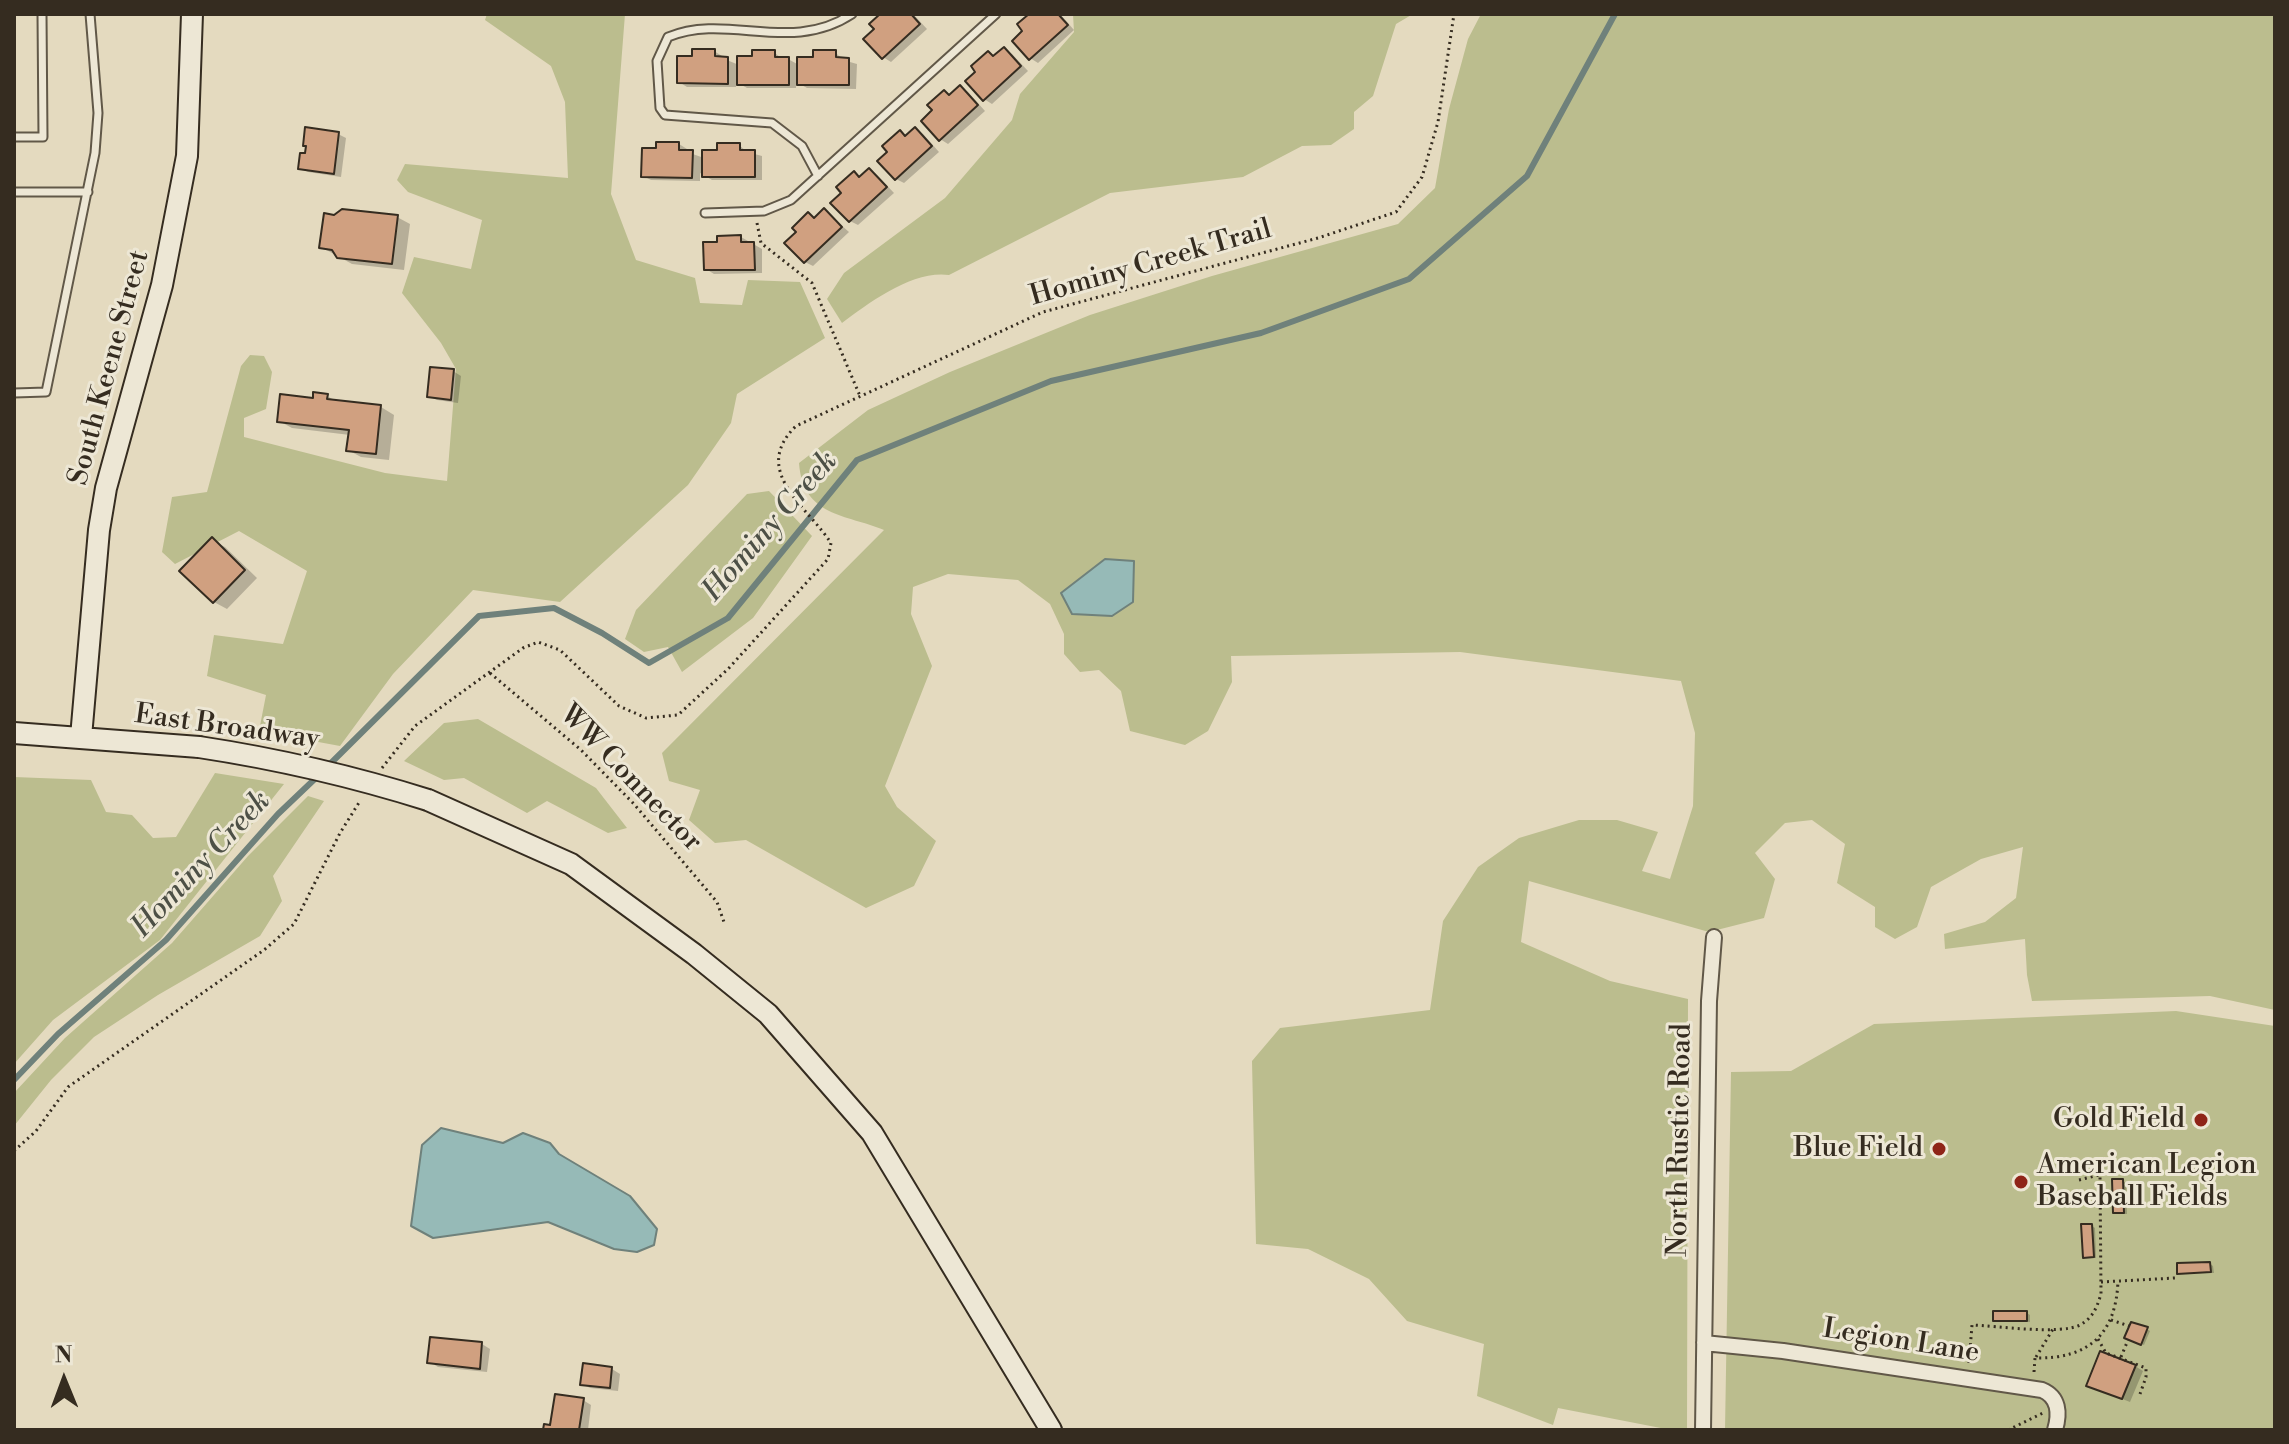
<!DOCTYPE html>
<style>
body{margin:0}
#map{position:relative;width:2289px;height:1444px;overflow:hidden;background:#e4dabf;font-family:"Libre Bodoni",serif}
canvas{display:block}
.frame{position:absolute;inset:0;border:16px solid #352c20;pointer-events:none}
.north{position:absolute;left:24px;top:1340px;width:80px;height:80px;-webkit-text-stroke:6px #ede7d5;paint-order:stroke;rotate:359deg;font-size:22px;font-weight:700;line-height:32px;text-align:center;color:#352c20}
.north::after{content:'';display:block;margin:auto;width:28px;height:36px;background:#352c20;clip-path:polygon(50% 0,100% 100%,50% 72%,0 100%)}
</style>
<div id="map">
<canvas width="2289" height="1444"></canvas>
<div class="frame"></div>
<div class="north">N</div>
</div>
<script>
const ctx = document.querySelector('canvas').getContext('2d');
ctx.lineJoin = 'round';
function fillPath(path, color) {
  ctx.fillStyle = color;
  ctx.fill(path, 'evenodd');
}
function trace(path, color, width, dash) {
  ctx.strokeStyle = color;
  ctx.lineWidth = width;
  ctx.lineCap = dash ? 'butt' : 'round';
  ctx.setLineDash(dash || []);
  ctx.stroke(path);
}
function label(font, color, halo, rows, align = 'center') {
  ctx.font = font + ' "Libre Bodoni",serif';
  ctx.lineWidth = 6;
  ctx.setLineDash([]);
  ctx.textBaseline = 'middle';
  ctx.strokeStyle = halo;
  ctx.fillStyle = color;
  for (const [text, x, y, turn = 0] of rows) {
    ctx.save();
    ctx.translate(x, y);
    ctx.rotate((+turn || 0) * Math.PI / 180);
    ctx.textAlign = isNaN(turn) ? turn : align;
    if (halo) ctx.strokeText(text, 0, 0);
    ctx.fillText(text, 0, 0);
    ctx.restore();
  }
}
const green = new Path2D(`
 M487,14H625L611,194L636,260L695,278L700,303L742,305L748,280L800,282L825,338L737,394L731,423L688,485L560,602L473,590L393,674L340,746L259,731L266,695L207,676L214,635L283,644L307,571L239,531L175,564L162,552L172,497L207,492L241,366L250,355L264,356L272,372L266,409L244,418V437L385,473L447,481L456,369L441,343L402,293L414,257L471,269L482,220L408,192L397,180L405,164L568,178L565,102L551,66L485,20Z
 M1073,14H1413L1396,24L1373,96L1354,112V129L1331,145L1302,146L1243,177L1110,193L949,275C913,270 870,302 842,323L827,299L844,273L945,198L1012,120L1020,94L1074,32Z
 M1481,14H2275V1010L2210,996L2032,1001L2027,975L2025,939L1945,949L1944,934L1985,922L2016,898L2023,847L1981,859L1931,887L1917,927L1895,939L1875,927V907L1837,883L1845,844L1812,820L1785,823L1755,853L1775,879L1764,918L1709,932L1529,881L1521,942L1610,981L1688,999L1687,1430H1671L1558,1408L1553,1425L1477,1396L1484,1344L1407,1321L1369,1279L1308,1249L1256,1244L1252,1061L1280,1028L1430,1010L1443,921L1478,867L1519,838L1579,820H1617L1658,832L1642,871L1670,879L1693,806L1695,733L1681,681L1460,652L1231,656L1232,682L1208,731L1185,745L1130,731L1121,691L1099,670L1080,672L1064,654V634L1050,604L1018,580L948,574L913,587L911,614L932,666L885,786L897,807L936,841L914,886L866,908L746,840L715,843L689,820L700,790L669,781L662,753L884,530C846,514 803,517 799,463L868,410L950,372L1090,315L1212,276L1398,224L1435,188L1449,109L1468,39Z
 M769,491L812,536L753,618L682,672L668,647L644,652L625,639L636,610L747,494Z
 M478,719L596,788L627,828L608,833L547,801L527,813L464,778L444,780L404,761L444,723Z
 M215,773L284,784L160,940L53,1020L14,1064V777L91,780L106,812L132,815L153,838L176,837Z
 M308,796L324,801L273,876L282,901L260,936L158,995L94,1037L51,1080L14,1126V1093L65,1038L172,943L248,856Z
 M2176,1011L2275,1026V1430H1725L1731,1072L1791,1071L1874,1024Z`);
const water = new Path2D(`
 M1105,559L1134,561L1133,602L1112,616L1072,614L1061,593Z
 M441,1128L503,1143L523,1133L550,1143L559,1154L630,1196L657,1229L654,1245L637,1252L614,1249L548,1222L433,1238L411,1226L422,1145Z`);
const shadow = new Path2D(`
 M883,14H913L927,29L891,62L883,57Z
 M1032,14H1060L1074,30L1038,63L1030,58L1025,31Z
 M1004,49L1012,54L1028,71L992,104L984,99L978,72L988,53L994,57Z
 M714,51L722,56V58L739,65L774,52L782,59H788L799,65L835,52L843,60L857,64L856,89L807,88L796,82V88H747L736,82V87H687L679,82L694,58Z
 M960,87L968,92L985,111L948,144L940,139L935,110L944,92L951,96Z
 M915,129L923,134L939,152L904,183L896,179L890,152L900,133L907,137Z
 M338,134L346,138L341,177L308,172L300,168L307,155Z
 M679,144L687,149V152L704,158L739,145L747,152L762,156V180H712L700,173V181L651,180L643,176L658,150Z
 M869,170L877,175L894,193L858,225L850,221L844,193L854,174L861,178Z
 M824,210L849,232L813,266L805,262L799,232Z
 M397,217L410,224L404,270L352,264L321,247Z
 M741,237L762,249V273L714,274L706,269Z
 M453,371L461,376L458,403L437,400L429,396Z
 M327,396L339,403L381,407L394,415L389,460L361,457L348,450L350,435L292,428L279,421L315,400Z
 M212,540L225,547L257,578L227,609L214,602Z
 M2123,1181L2126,1183L2127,1214H2119L2115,1212Z
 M2092,1226L2095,1228L2096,1258H2088L2084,1256Z
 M2210,1264L2213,1266L2214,1273L2179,1272Z
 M2027,1313L2030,1315V1322L1995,1320Z
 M2147,1329L2150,1331L2144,1345L2129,1339Z
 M482,1344L490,1349L487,1372L438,1367L430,1362Z
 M2135,1366L2143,1371L2130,1402L2097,1389Z
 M612,1369L620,1374L618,1391L590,1388L582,1384Z
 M583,1400L591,1405L588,1430H545L552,1427Z`);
const stream = new Path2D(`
 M328,766L479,616L554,608L602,633L649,663L728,618L857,460L1051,381L1261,333L1409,279L1527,176L1615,14
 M14,1080L58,1034L166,940L278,814L320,774`);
const building = new Path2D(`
 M880,14H911L920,24L882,59L863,39L874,29L869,24Z
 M1029,14H1058L1068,25L1029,60L1012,41L1022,31L1017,24Z
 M1004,47L1021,66L983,101L965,81L975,72L971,66L988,51L993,56Z
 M692,49H715V56L728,57V84L677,83V56H692Z
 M752,50H775V57H789V85H737V56H752Z
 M813,50H836V57L849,58V85H797V57H813Z
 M960,85L978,105L939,141L921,121L932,110L927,105L944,90L949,95Z
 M305,127L339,132L334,174L298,169L300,153H305L306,146H303Z
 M915,127L932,146L895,180L877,161L887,152L882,146L900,130L905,136Z
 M656,142H679V150H693L692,178L641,177L642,148H656Z
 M717,143H740V150H755V177H702V150H717Z
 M869,168L887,187L849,222L830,203L841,193L836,187L854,171L859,177Z
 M824,208L842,227L804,263L784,243L796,232L792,228L808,212L814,218Z
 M342,209L398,215L392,264L337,258L332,250L319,248L324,213L334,215Z
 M741,235V242H754L755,270H704L703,242H717V236Z
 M430,367L454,369L451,400L427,397Z
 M313,392L328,394L327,399L381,405L376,454L346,451L349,430L277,422L280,394L313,398Z
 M212,537L245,570L213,603L179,571Z
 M2112,1179H2123L2124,1213H2113Z
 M2081,1224H2092L2094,1257L2083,1258Z
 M2210,1262L2211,1272L2177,1274V1263Z
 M1993,1311H2027V1321H1993Z
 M2131,1322L2148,1327L2141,1345L2124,1338Z
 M430,1337L482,1342L480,1369L427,1363Z
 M2100,1351L2136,1365L2122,1399L2086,1386Z
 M583,1363L612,1367L610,1388L580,1385Z
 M555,1394L584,1398L579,1430H543L544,1424L550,1425Z`);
const path = new Path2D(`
 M757,223L761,243L812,283L860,396
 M490,673L581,750L634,804L717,902L725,925
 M382,768L415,726L523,648L538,642L560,650L619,706L646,718L678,715L728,669L828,559L831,543C807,506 750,471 796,426L1043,312L1318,238L1396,212L1422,177L1438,122L1454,14
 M14,1151L36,1131L68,1087L264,950L294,924L340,833L360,801
 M2079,1180L2123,1169
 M2101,1282L2175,1278
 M2111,1320L2129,1326
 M2098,1339L2106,1353L2146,1368V1377L2140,1394
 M2036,1357L2053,1329
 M2121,1357L2128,1340
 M1969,1363L1972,1325C1997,1326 2060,1335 2080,1325C2093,1318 2097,1307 2101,1294L2100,1176
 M2034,1372L2035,1358C2089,1359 2116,1334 2118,1281
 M2008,1430L2043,1413`);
const lane = new Path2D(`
 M14,137H43L42,14
 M818,176L802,146L772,123L665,115L660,108L657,61L668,37C728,12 790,55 852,14
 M14,192H88
 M705,213L764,211L791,200L996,14
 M14,393L46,392L95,153L98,113L90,14`);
const street = new Path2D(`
 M1704,1343L1783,1351L2042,1390C2059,1397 2060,1413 2055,1430
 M1703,1430L1709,1001L1714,937`);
const secondary = new Path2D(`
 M14,733L199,747
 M81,737L99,530L106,488L162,285L187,156L192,14
 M428,800L571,864L694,954L768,1014L872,1133L1051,1430`);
const secondaryBridge = new Path2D(`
 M199,747C278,759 352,776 428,800`);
const markers = [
 [2201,1120,8,"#8f2418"],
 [1939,1149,8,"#8f2418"],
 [2021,1182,8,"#8f2418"]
];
const streetNames = [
 ["Hominy Creek Trail",1151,264,-16],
 ["South Keene Street",110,368,-75],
 ["East Broadway",227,728,8],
 ["WW Connector",630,779,46],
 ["North Rustic Road",1681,1140,-89],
 ["Legion Lane",1901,1342,9]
];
const poiNames = [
 ["Gold Field",2185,1120],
 ["Blue Field",1923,1149],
 ["American Legion",2037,1166,"left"],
 ["Baseball Fields",2037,1198,"left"]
];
const waterNames = [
 ["Hominy Creek",771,527,-49],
 ["Hominy Creek",202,865,-47]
];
fillPath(green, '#bbbd8e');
fillPath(water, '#96bab7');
trace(water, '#6f817b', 2);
fillPath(shadow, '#0003');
trace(stream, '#6f817b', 6);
fillPath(building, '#d0a080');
trace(building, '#352c20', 2);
trace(lane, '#615848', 11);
trace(street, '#615848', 18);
trace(secondary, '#352c20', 24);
trace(path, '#352c20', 3, [2, 4]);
trace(lane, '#ede7d5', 7);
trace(street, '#ede7d5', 14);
trace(secondary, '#ede7d5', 20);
trace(secondaryBridge, '#352c20', 24, []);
trace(secondaryBridge, '#ede7d5', 20);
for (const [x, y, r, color] of markers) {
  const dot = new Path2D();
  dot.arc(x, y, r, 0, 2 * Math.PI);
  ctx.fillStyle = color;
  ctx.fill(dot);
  trace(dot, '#ede7d5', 3);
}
label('28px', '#352c20', '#ede7d5', streetNames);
label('28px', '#352c20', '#ede7d5', poiNames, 'right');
label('italic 30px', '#4d5046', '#ede7d5', waterNames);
</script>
